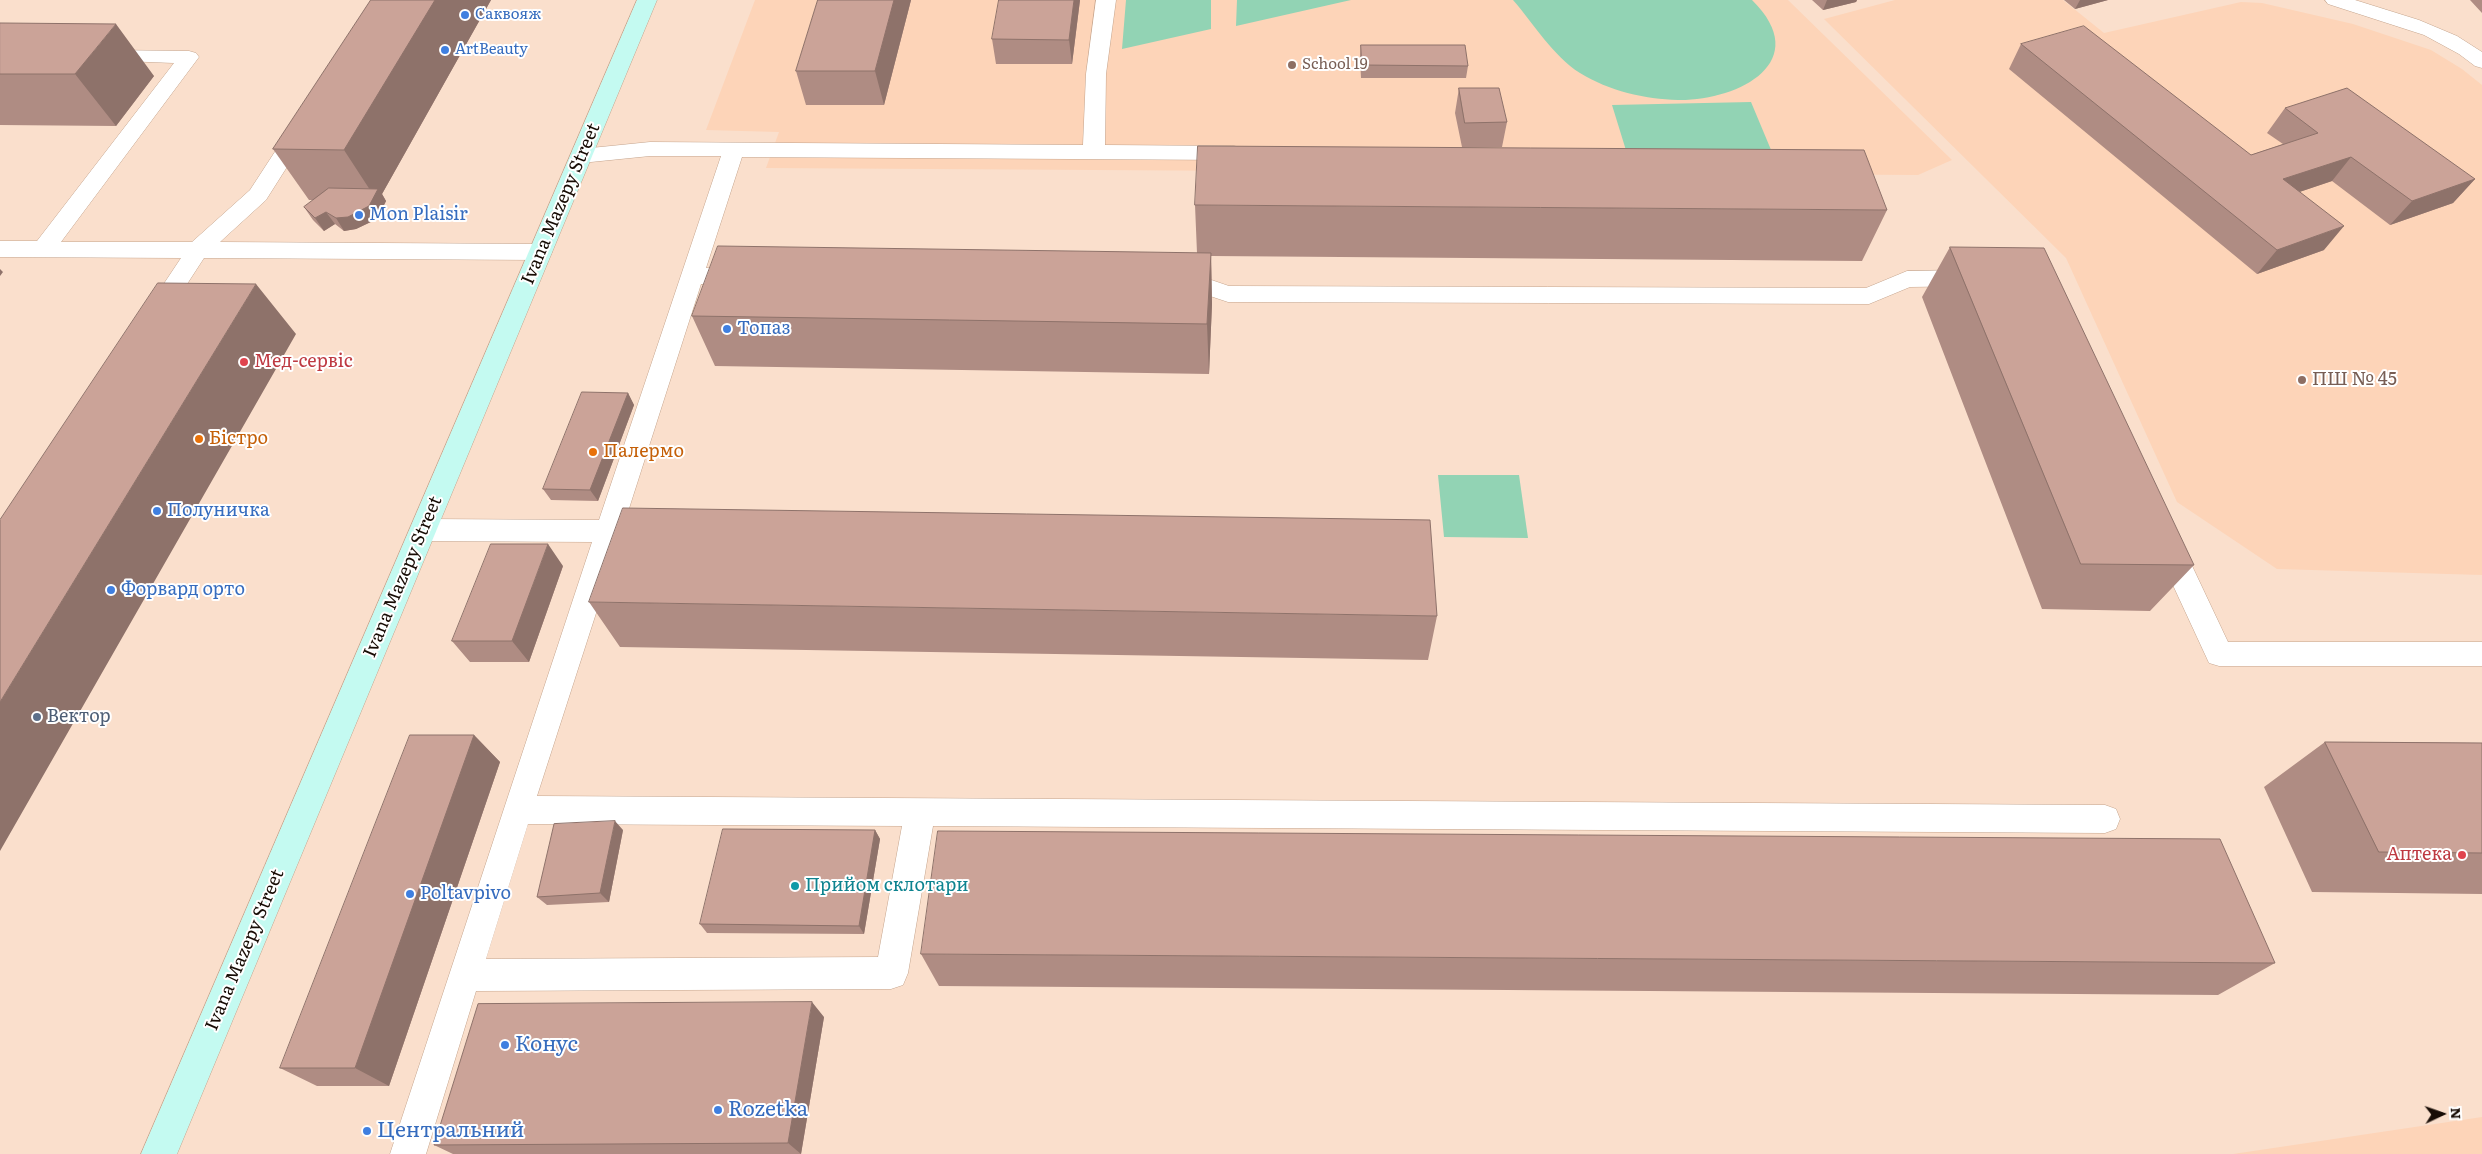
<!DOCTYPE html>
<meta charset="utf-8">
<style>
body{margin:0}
#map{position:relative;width:2482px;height:1154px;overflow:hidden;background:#fadfcc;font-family:Literata,serif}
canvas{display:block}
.north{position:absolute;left:2417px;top:1089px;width:50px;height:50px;-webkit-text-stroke:4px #fff;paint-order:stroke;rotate:87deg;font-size:14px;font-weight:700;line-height:20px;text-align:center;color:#170c05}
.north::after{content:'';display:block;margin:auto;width:18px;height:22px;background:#170c05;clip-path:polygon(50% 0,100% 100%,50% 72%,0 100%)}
</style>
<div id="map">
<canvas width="2482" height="1154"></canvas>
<div class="north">N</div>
</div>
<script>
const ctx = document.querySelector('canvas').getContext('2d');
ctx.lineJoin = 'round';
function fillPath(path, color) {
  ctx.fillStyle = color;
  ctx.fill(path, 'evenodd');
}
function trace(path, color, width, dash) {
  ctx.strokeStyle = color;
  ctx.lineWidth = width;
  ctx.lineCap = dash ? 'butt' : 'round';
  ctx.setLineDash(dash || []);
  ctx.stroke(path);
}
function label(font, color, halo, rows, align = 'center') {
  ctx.font = font + ' Literata,serif';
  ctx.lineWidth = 4;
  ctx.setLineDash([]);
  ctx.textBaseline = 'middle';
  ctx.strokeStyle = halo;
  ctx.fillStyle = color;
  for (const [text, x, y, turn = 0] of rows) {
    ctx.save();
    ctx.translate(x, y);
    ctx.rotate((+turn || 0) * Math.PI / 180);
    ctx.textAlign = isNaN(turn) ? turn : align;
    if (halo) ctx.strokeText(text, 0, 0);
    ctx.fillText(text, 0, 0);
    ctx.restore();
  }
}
const built = new Path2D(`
 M755,0H1788L1952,160L1918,175L766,168L779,132L706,130Z
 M1895,0H2063L2104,33L2241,2L2262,3L2353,24L2431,50L2462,69L2482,85V575L2277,569L2177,502L2066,258L1824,19Z
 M2482,1117V1154H2233Z`);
const green = new Path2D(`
 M1126,0H1211V29L1122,49Z
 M1237,0H1351L1236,26Z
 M1513,0H1752C1815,62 1738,101 1678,100C1645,99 1609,91 1580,73C1553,56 1534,24 1513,0Z
 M1751,102L1774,157L1629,160L1612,105Z
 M1438,475H1519L1528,538L1444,537Z`);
const service = new Path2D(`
 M1096,0H1116L1106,74L1105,145L1234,146L1242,148L1245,153L1242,158L1234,160L742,157L706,268L743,269L751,271L755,277L751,283L743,285L701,284L625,521L633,523L637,531L633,539L619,542L537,796L2105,805L2116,809L2120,819L2116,829L2105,833L933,826L908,973L903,985L891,989L476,991L426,1154H390L592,542L423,541L414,538L410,530L414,522L423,519L599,520L721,156H650L581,163L573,161L570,156L573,151L581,149L650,142L1083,145L1086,74ZM528,824L902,826L878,957L486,959Z
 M2325,0H2355L2419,20L2457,36L2482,52V68L2475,66L2459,54L2424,35L2328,4Z
 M104,50L189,51L196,53L199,57L61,242H192L250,190L293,124L300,122L307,124L311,129L266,200L220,242L541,244L549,246L552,252L549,258L541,260L204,258L163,321L155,323L147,321L143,315L181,258L0,257V241H37L174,63L97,60L94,56L97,52Z
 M1970,270L1978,272L1982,278L1978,284L1970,286L1910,287L1869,304L1228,302L1186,288L1168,286L1164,280L1168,274L1188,272L1229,286L1866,288L1907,271Z
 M2167,531L2177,534L2228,642H2482V666H2219L2209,663L2153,542L2157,534Z`);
const secondary = new Path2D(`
 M637,0H657L177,1154H141Z`);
const wall = new Path2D(`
 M371,0H491L382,194L386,201L377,219L356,229L344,231L335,224L324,231L313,220L304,207L313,200H309L273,149Z
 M818,0H911L884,105H806L796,71Z
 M1080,0L1072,64H996L992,39Z
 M1812,0H1857L1856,2L1823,10Z
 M2064,0H2108L2075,9Z
 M2470,0H2482V13Z
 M0,23L154,76L116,126L0,125Z
 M2021,44L2251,155L2283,144L2267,133L2285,108L2475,179L2453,203L2390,225L2332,181L2299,192L2324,250L2257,274L2009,69Z
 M1361,45L1468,66L1466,78H1361L1360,58Z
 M1459,88L1507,122L1502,147H1462L1455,113Z
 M1195,205L1887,210L1862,261L1211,256L1212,304L1209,374L715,366L692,316L1197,253Z
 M1950,247L2194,565L2150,611L2042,609L1922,297Z
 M628,393L634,405L598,501L551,500L543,489Z
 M563,566L529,662H470L452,641Z
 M589,602L1437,616L1428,660L620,647Z
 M474,735L500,762L389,1086H317L280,1068Z
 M2325,742L2482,743V894L2312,892L2264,787Z
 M623,830L609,902L547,905L537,897Z
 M875,830L880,839L864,934L707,933L700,924Z
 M921,954L2275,963L2218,995L939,986Z
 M824,1017L801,1154H453L434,1145Z`);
const shadedWall = new Path2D(`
 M435,0H491L382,194L386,201L377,219L356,229L344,231L336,218L374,196L344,150Z
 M894,0H911L884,105L875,71Z
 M1074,0H1080L1072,64L1069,40Z
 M1827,0H1857L1856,2L1823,10Z
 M2080,0H2108L2075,9Z
 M116,24L154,76L116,126L75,74Z
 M2351,157L2332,181L2264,204L2283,179Z
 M2475,179L2453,203L2390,225L2412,201Z
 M326,212L335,224L324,231L315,218Z
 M2344,226L2324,250L2257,274L2277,250Z
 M1211,253L1212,304L1209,374L1207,324Z
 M0,269L3,272L0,276Z
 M256,284L296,334L0,851V702Z
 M628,393L634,405L598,501L590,490Z
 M548,544L563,566L529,662L512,641Z
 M474,735L500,762L389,1086L355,1068Z
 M615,821L623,830L609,902L600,893Z
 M875,830L880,839L864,934L859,926Z
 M812,1002L824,1017L801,1154L788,1143Z`);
const building = new Path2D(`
 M371,0H435L344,150L273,149Z
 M818,0H894L875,71H796Z
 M999,0H1074L1069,40L992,39Z
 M0,23L116,24L75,74H0Z
 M2084,26L2251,155L2318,133L2285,108L2347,88L2475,179L2412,201L2351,157L2283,179L2344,226L2277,250L2021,44Z
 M1361,45H1465L1468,66L1362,65Z
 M1459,88H1499L1507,122L1465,123Z
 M1198,146L1864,150L1887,210L1195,205Z
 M329,188L378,189L369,206L348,217L336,218L326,212L315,218L304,207Z
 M718,246L1211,253L1207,324L692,316Z
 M1950,247L2044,248L2194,565L2081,564Z
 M158,283L256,284L0,702V520Z
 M582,392L628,393L590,490L543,489Z
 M623,508L1430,520L1437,616L589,602Z
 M491,544H548L512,641H452Z
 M410,735H474L355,1068H280Z
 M2325,742L2482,743V853L2379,852Z
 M615,821L600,893L537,897L554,824Z
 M723,829L875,830L859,926L700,924Z
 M938,831L2220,839L2275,963L921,954Z
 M812,1002L788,1143L434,1145L478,1004Z`);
const markers = [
 [465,15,5,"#3f7fe0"],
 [445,50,5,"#3f7fe0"],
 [1292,65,5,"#8d6e63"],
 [359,215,5,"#3f7fe0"],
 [727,329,5,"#3f7fe0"],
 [244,362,5,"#e0444e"],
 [2302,380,5,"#8d6e63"],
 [199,439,5,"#e8710a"],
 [593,452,5,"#e8710a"],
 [157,511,5,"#3f7fe0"],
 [111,590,5,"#3f7fe0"],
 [37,717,5,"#5c6f8a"],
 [2462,855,5,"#e0444e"],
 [795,886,5,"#0f9aa8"],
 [410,894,5,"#3f7fe0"],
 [505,1045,5,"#3f7fe0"],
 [718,1110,5,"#3f7fe0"],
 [367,1131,5,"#3f7fe0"]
];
const farShopnames = [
 ["Саквояж",475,15],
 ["ArtBeauty",455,50]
];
const farEducationnames = [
 ["School 19",1302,65]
];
const streetNames = [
 ["Ivana Mazepy Street",561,204,-67],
 ["Ivana Mazepy Street",403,577,-67],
 ["Ivana Mazepy Street",245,950,-67]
];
const shopNames = [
 ["Mon Plaisir",369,215],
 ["Топаз",737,329],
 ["Полуничка",167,511],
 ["Форвард орто",121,590],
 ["Poltavpivo",420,894]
];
const healthNames = [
 ["Мед-сервіс",254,362],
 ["Аптека",2452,855,"right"]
];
const educationNames = [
 ["ПШ № 45",2312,380]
];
const foodNames = [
 ["Бістро",209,439],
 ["Палермо",603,452]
];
const serviceNames = [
 ["Вектор",47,717]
];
const cultureNames = [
 ["Прийом склотари",805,886]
];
const nearShopnames = [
 ["Конус",515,1045],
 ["Rozetka",728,1110],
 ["Центральний",377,1131]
];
fillPath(built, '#fdd4b8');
fillPath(green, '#92d3b4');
trace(service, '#c4a48d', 1);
trace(secondary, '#c4a48d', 1);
fillPath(service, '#fff');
fillPath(secondary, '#c4faf1');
fillPath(wall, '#af8c83');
fillPath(shadedWall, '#8e726a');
fillPath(building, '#cba398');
trace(building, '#8e726a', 1);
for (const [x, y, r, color] of markers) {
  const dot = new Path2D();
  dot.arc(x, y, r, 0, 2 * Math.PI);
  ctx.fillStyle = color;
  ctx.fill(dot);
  trace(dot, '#fff', 2);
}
label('15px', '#366cbe', '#fff', farShopnames, 'left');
label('15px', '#785e54', '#fff', farEducationnames, 'left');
label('18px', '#170c05', '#fff', streetNames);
label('18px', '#366cbe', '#fff', shopNames, 'left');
label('18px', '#be3a42', '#fff', healthNames, 'left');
label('18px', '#785e54', '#fff', educationNames, 'left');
label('18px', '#c56008', '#fff', foodNames, 'left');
label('18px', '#4e5e75', '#fff', serviceNames, 'left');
label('18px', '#0d838f', '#fff', cultureNames, 'left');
label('21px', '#366cbe', '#fff', nearShopnames, 'left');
</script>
